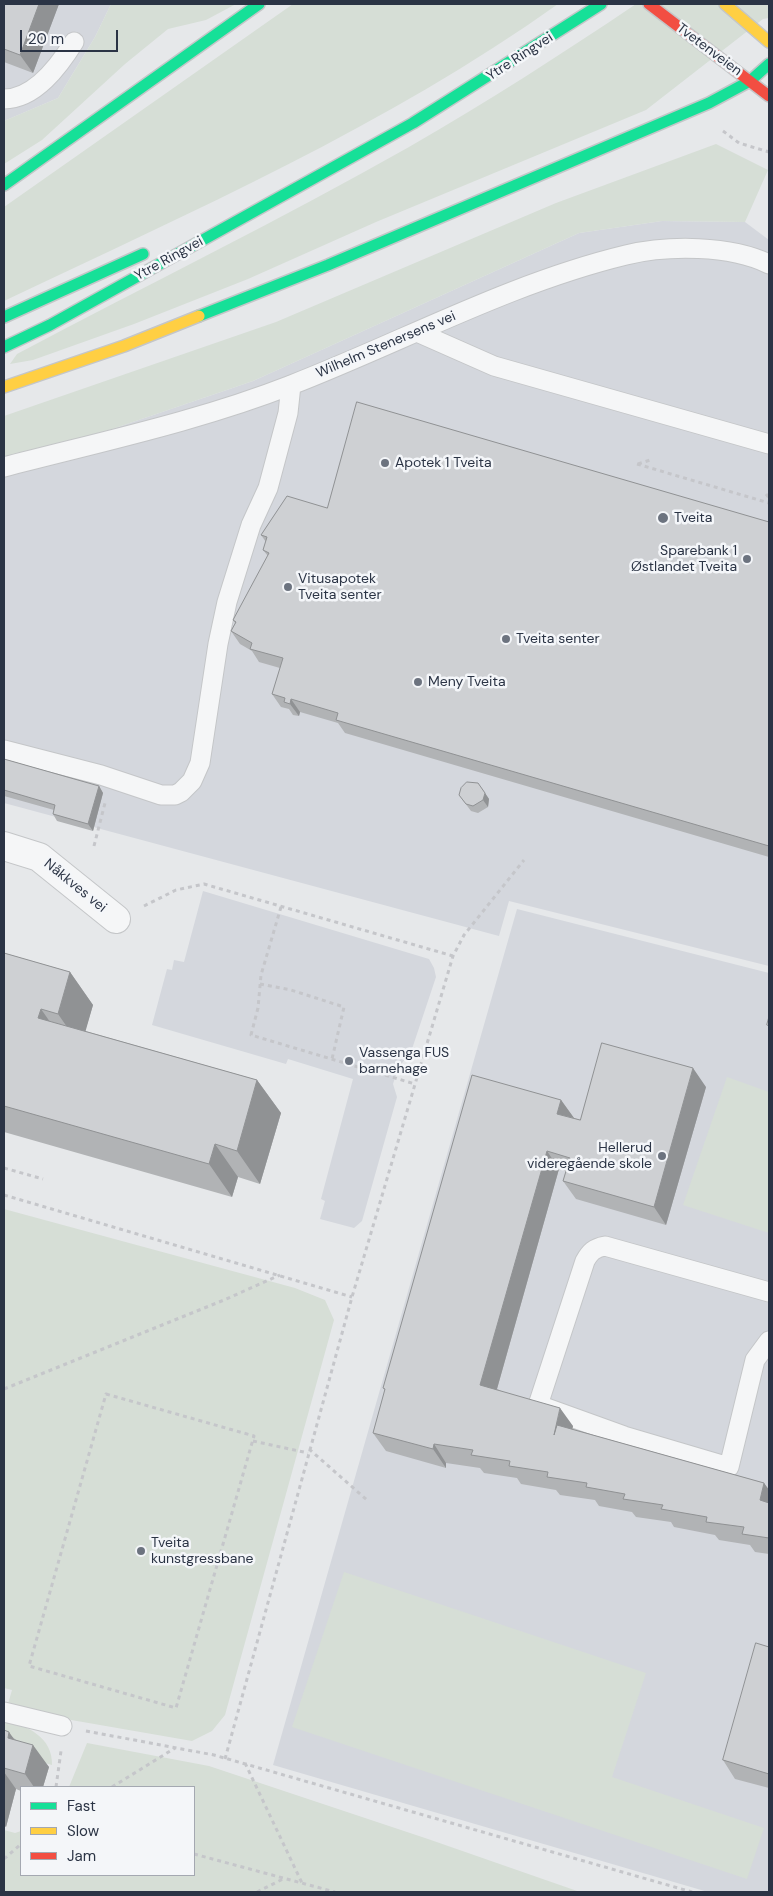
<!DOCTYPE html>
<meta charset="utf-8">
<style>
body{margin:0}
#map{position:relative;width:773px;height:1896px;overflow:hidden;background:#e6e8ea;font-family:"DM Sans",sans-serif}
canvas{display:block}
.frame{position:absolute;inset:0;border:5px solid #2b3445;pointer-events:none}
.legend{position:absolute;left:20px;top:1786px;width:175px;height:90px;box-sizing:border-box;background:#f4f6f9;border:1px solid #a4a8b1;margin:0;padding:6px 9px;list-style:none;font-size:15px;color:#2b3445}
.legend li{display:flex;align-items:center;gap:10px;height:25px}
.legend b{width:25px;border:1px solid #a4a8b1}
.scale{position:absolute;left:20px;top:30px;width:98px;height:22px;box-sizing:border-box;border:2px solid #2b3445;border-top:0;padding-left:6px;font-size:15px;line-height:18px;white-space:nowrap;color:#2b3445;-webkit-text-stroke:4px #f4f6f9;paint-order:stroke}
</style>
<div id="map">
<canvas width="773" height="1896"></canvas>
<div class="frame"></div>
<ul class="legend">
<li><b style="height:6px;background:#16e098"></b>Fast</li>
<li><b style="height:6px;background:#ffcf43"></b>Slow</li>
<li><b style="height:6px;background:#f24e42"></b>Jam</li>
</ul>
<div class="scale">20 m</div>
</div>
<script>
const ctx = document.querySelector('canvas').getContext('2d');
ctx.lineJoin = 'round';
function fillPath(path, color) {
  ctx.fillStyle = color;
  ctx.fill(path, 'evenodd');
}
function trace(path, color, width, dash) {
  ctx.strokeStyle = color;
  ctx.lineWidth = width;
  ctx.lineCap = dash ? 'butt' : 'round';
  ctx.setLineDash(dash || []);
  ctx.stroke(path);
}
function label(font, color, halo, rows, align = 'center') {
  ctx.font = font + ' "DM Sans",sans-serif';
  ctx.lineWidth = 5;
  ctx.setLineDash([]);
  ctx.textBaseline = 'middle';
  ctx.strokeStyle = halo;
  ctx.fillStyle = color;
  for (const [text, x, y, turn = 0] of rows) {
    ctx.save();
    ctx.translate(x, y);
    ctx.rotate((+turn || 0) * Math.PI / 180);
    ctx.textAlign = isNaN(turn) ? turn : align;
    if (halo) ctx.strokeText(text, 0, 0);
    ctx.fillText(text, 0, 0);
    ctx.restore();
  }
}
const built = new Path2D(`
 M4,4H111L95,37L58,98L4,121Z
 M662,221L745,222L769,240V966L509,901L499,936L4,803V460L36,455L253,381L579,233Z
 M203,891L429,959L434,968L436,977L411,1052L398,1068L393,1084L397,1097L362,1221L354,1228L320,1219L325,1201L321,1199L353,1079L288,1059L286,1064L152,1025L167,969L172,970L174,960L184,962Z
 M517,909L769,973V1892H708L273,1765Z`);
const green = new Path2D(`
 M111,4H236L206,20L168,29L125,64L42,140L4,164V121L58,98L95,37Z
 M293,4H558C387,126 193,211 4,301V207Z
 M636,4H769V18L763,19L646,110L376,222L248,279L134,324L33,360L10,364L17,354C147,285 280,220 409,147C487,102 562,54 636,4Z
 M716,144L768,170L745,222L662,221L579,233L253,381L36,455L4,460V416L276,322L556,203Z
 M727,1077L769,1092V1233L683,1205Z
 M4,1209L295,1288L325,1300L334,1320L225,1715L212,1731L192,1741L54,1717L8,1704L12,1690L4,1688Z
 M344,1572L646,1673L612,1777L764,1828L747,1879L292,1727Z
 M4,1719C27,1726 53,1737 52,1765L23,1757L4,1745Z
 M87,1743L209,1766L428,1839L580,1892H4V1830L15,1833L21,1831V1875H194V1787H69Z`);
const path = new Path2D(`
 M723,131L739,143L769,152
 M637,464L769,503
 M638,464L650,460
 M766,494L769,498
 M94,846L105,803
 M144,906L176,890L204,884L453,956
 M281,907L261,975L258,1008L251,1035L415,1084
 M260,984L291,990L344,1007L332,1059
 M4,1168L43,1179
 M4,1195L352,1297
 M4,1389L224,1300L280,1275
 M106,1394L254,1436L176,1708L29,1666Z
 M253,1441L308,1453
 M309,1449L367,1500
 M86,1731L214,1755L692,1892
 M225,1759L352,1297L453,956L464,935L524,860
 M245,1763L302,1883
 M56,1787L61,1751
 M112,1787L175,1748
 M194,1854L335,1892
 M4,1859L21,1844
 M257,1892L283,1879`);
const lane = new Path2D(`
 M4,99C35,99 59,66 74,42
 M417,332L494,366L769,444
 M4,467C100,442 199,421 291,385C402,342 510,283 626,255C668,245 730,245 769,264
 M4,750L101,775L161,795H175L181,792L192,781L200,763L218,644L227,602L251,525L268,488L288,413L291,385
 M769,1292L605,1246C594,1248 590,1252 585,1261L538,1405L624,1436L729,1467L755,1360L769,1341
 M4,1712L62,1726`);
const street = new Path2D(`
 M4,846L39,857L116,919`);
const fast = new Path2D(`
 M4,185L259,4
 M199,316L328,265L709,103L750,81L769,64
 M4,317L143,254
 M4,347L50,325L413,123L601,4`);
const slow = new Path2D(`
 M725,4L769,42
 M4,387L124,346L199,316`);
const jam = new Path2D(`
 M649,4L769,96`);
const wall = new Path2D(`
 M4,4H59L33,73L4,62Z
 M327,508L769,522V857L345,733L338,723L300,712L299,716L293,715L289,709L281,707L272,694L280,668L259,662L252,651L240,644L231,631L235,623L233,620L268,556L263,550L266,542L261,535Z
 M4,759L99,786L103,793L93,831L57,821L53,814L54,810L4,796Z
 M478,783L489,799L488,807L478,813L471,811L459,795Z
 M4,953L70,972L93,1005L85,1031L257,1080L281,1113L260,1184L238,1177L232,1197L4,1132Z
 M706,1087L666,1225L576,1199L563,1181L566,1171L559,1169L497,1389L573,1426L572,1429L764,1483L769,1490V1554L755,1552L750,1545L719,1540L715,1535L674,1527L671,1522L636,1517L632,1512L599,1506L595,1500L560,1495L556,1490L521,1484L517,1478L484,1473L480,1468L446,1463V1468L386,1451L373,1433L385,1390L383,1388L561,1100L574,1118L580,1120Z
 M769,1647V1788L735,1779L723,1760Z
 M4,1730L49,1767L43,1787H21V1791L16,1789L6,1827L4,1826Z`);
const shadedWall = new Path2D(`
 M39,4H59L33,73L20,55Z
 M291,699L300,712L299,716L290,704Z
 M99,786L103,793L93,831L88,824Z
 M485,793L489,799L488,807L483,800Z
 M70,972L93,1005L81,1047L58,1014Z
 M41,1009L64,1042L38,1018Z
 M693,1068L706,1087L666,1225L654,1207Z
 M257,1080L281,1113L260,1184L237,1151Z
 M561,1100L574,1118L557,1114Z
 M215,1144L238,1177L232,1197L209,1164Z
 M547,1151L559,1169L493,1403L480,1385Z
 M560,1408L573,1426L567,1453L554,1435Z
 M434,1444L446,1463V1468L433,1449Z
 M764,1483L769,1490V1514L760,1500Z
 M9,1732L25,1755L8,1738Z
 M33,1745L49,1767L43,1787H34L25,1774Z
 M4,1772L16,1789L6,1827L4,1824Z`);
const building = new Path2D(`
 M4,4H39L20,55L4,49Z
 M357,402L769,522V846L336,720L338,713L291,699L290,704L284,702L285,698L272,694L283,658L250,649L252,643L231,631L236,622L233,620L269,553L263,550L267,537L261,535L287,496L327,508Z
 M4,759L99,786L88,824L53,814L55,805L4,790Z
 M467,782L478,783L485,793L483,800L473,806L466,804L459,795L461,788Z
 M4,953L70,972L58,1014L41,1009L38,1018L257,1080L237,1151L215,1144L209,1164L4,1106Z
 M769,1017V1026L767,1025Z
 M602,1043L693,1068L654,1207L563,1181L570,1158L547,1151L480,1385L560,1408L554,1435L557,1425L764,1483L760,1500L769,1503V1538L742,1534L744,1527L706,1522L707,1517L661,1509L663,1505L623,1499L625,1494L586,1487L587,1483L547,1477L548,1472L509,1466L510,1461L471,1455L473,1450L434,1444L433,1449L373,1433L385,1389L383,1388L472,1075L561,1100L557,1114L580,1120Z
 M756,1643L769,1647V1774L723,1760Z
 M4,1730L9,1732L8,1738L33,1745L25,1774L4,1768Z`);
const markers = [
 [385,463,5,"#6c737f"],
 [663,518,6,"#6c737f"],
 [747,559,5,"#6c737f"],
 [288,587,5,"#6c737f"],
 [506,639,5,"#6c737f"],
 [418,682,5,"#6c737f"],
 [349,1061,5,"#6c737f"],
 [662,1156,5,"#6c737f"],
 [141,1551,5,"#6c737f"]
];
const streetNames = [
 ["Tvetenveien",709,50,37],
 ["Ytre Ringvei",520,57,-33],
 ["Ytre Ringvei",169,259,-29],
 ["Wilhelm Stenersens vei",386,345,-23],
 ["Nåkkves vei",75,886,39]
];
const poiNames = [
 ["Apotek 1 Tveita",395,463],
 ["Tveita",674,518],
 ["Sparebank 1",737,551,"right"],
 ["Østlandet Tveita",737,567,"right"],
 ["Vitusapotek",298,579],
 ["Tveita senter",298,595],
 ["Tveita senter",516,639],
 ["Meny Tveita",428,682],
 ["Vassenga FUS",359,1053],
 ["barnehage",359,1069],
 ["Hellerud",652,1148,"right"],
 ["videregående skole",652,1164,"right"],
 ["Tveita",151,1543],
 ["kunstgressbane",151,1559]
];
fillPath(built, '#d4d7dd');
fillPath(green, '#d6ded6');
trace(lane, '#c4c6c8', 21);
trace(street, '#c4c6c8', 30);
trace(fast, '#c4c6c8', 14);
trace(slow, '#c4c6c8', 14);
trace(jam, '#c4c6c8', 14);
trace(path, '#c5c6ca', 3, [4, 4]);
trace(lane, '#f5f6f7', 19);
trace(street, '#f5f6f7', 28);
trace(fast, '#16e098', 11);
trace(slow, '#ffcf43', 11);
trace(jam, '#f24e42', 11);
fillPath(wall, '#b1b3b5');
fillPath(shadedWall, '#909294');
fillPath(building, '#ced0d3');
trace(building, '#909294', 1);
for (const [x, y, r, color] of markers) {
  const dot = new Path2D();
  dot.arc(x, y, r, 0, 2 * Math.PI);
  ctx.fillStyle = color;
  ctx.fill(dot);
  trace(dot, '#f4f6f9', 2);
}
label('14px', '#2b3445', '#f4f6f9', streetNames);
label('14px', '#2b3445', '#f4f6f9', poiNames, 'left');
</script>
